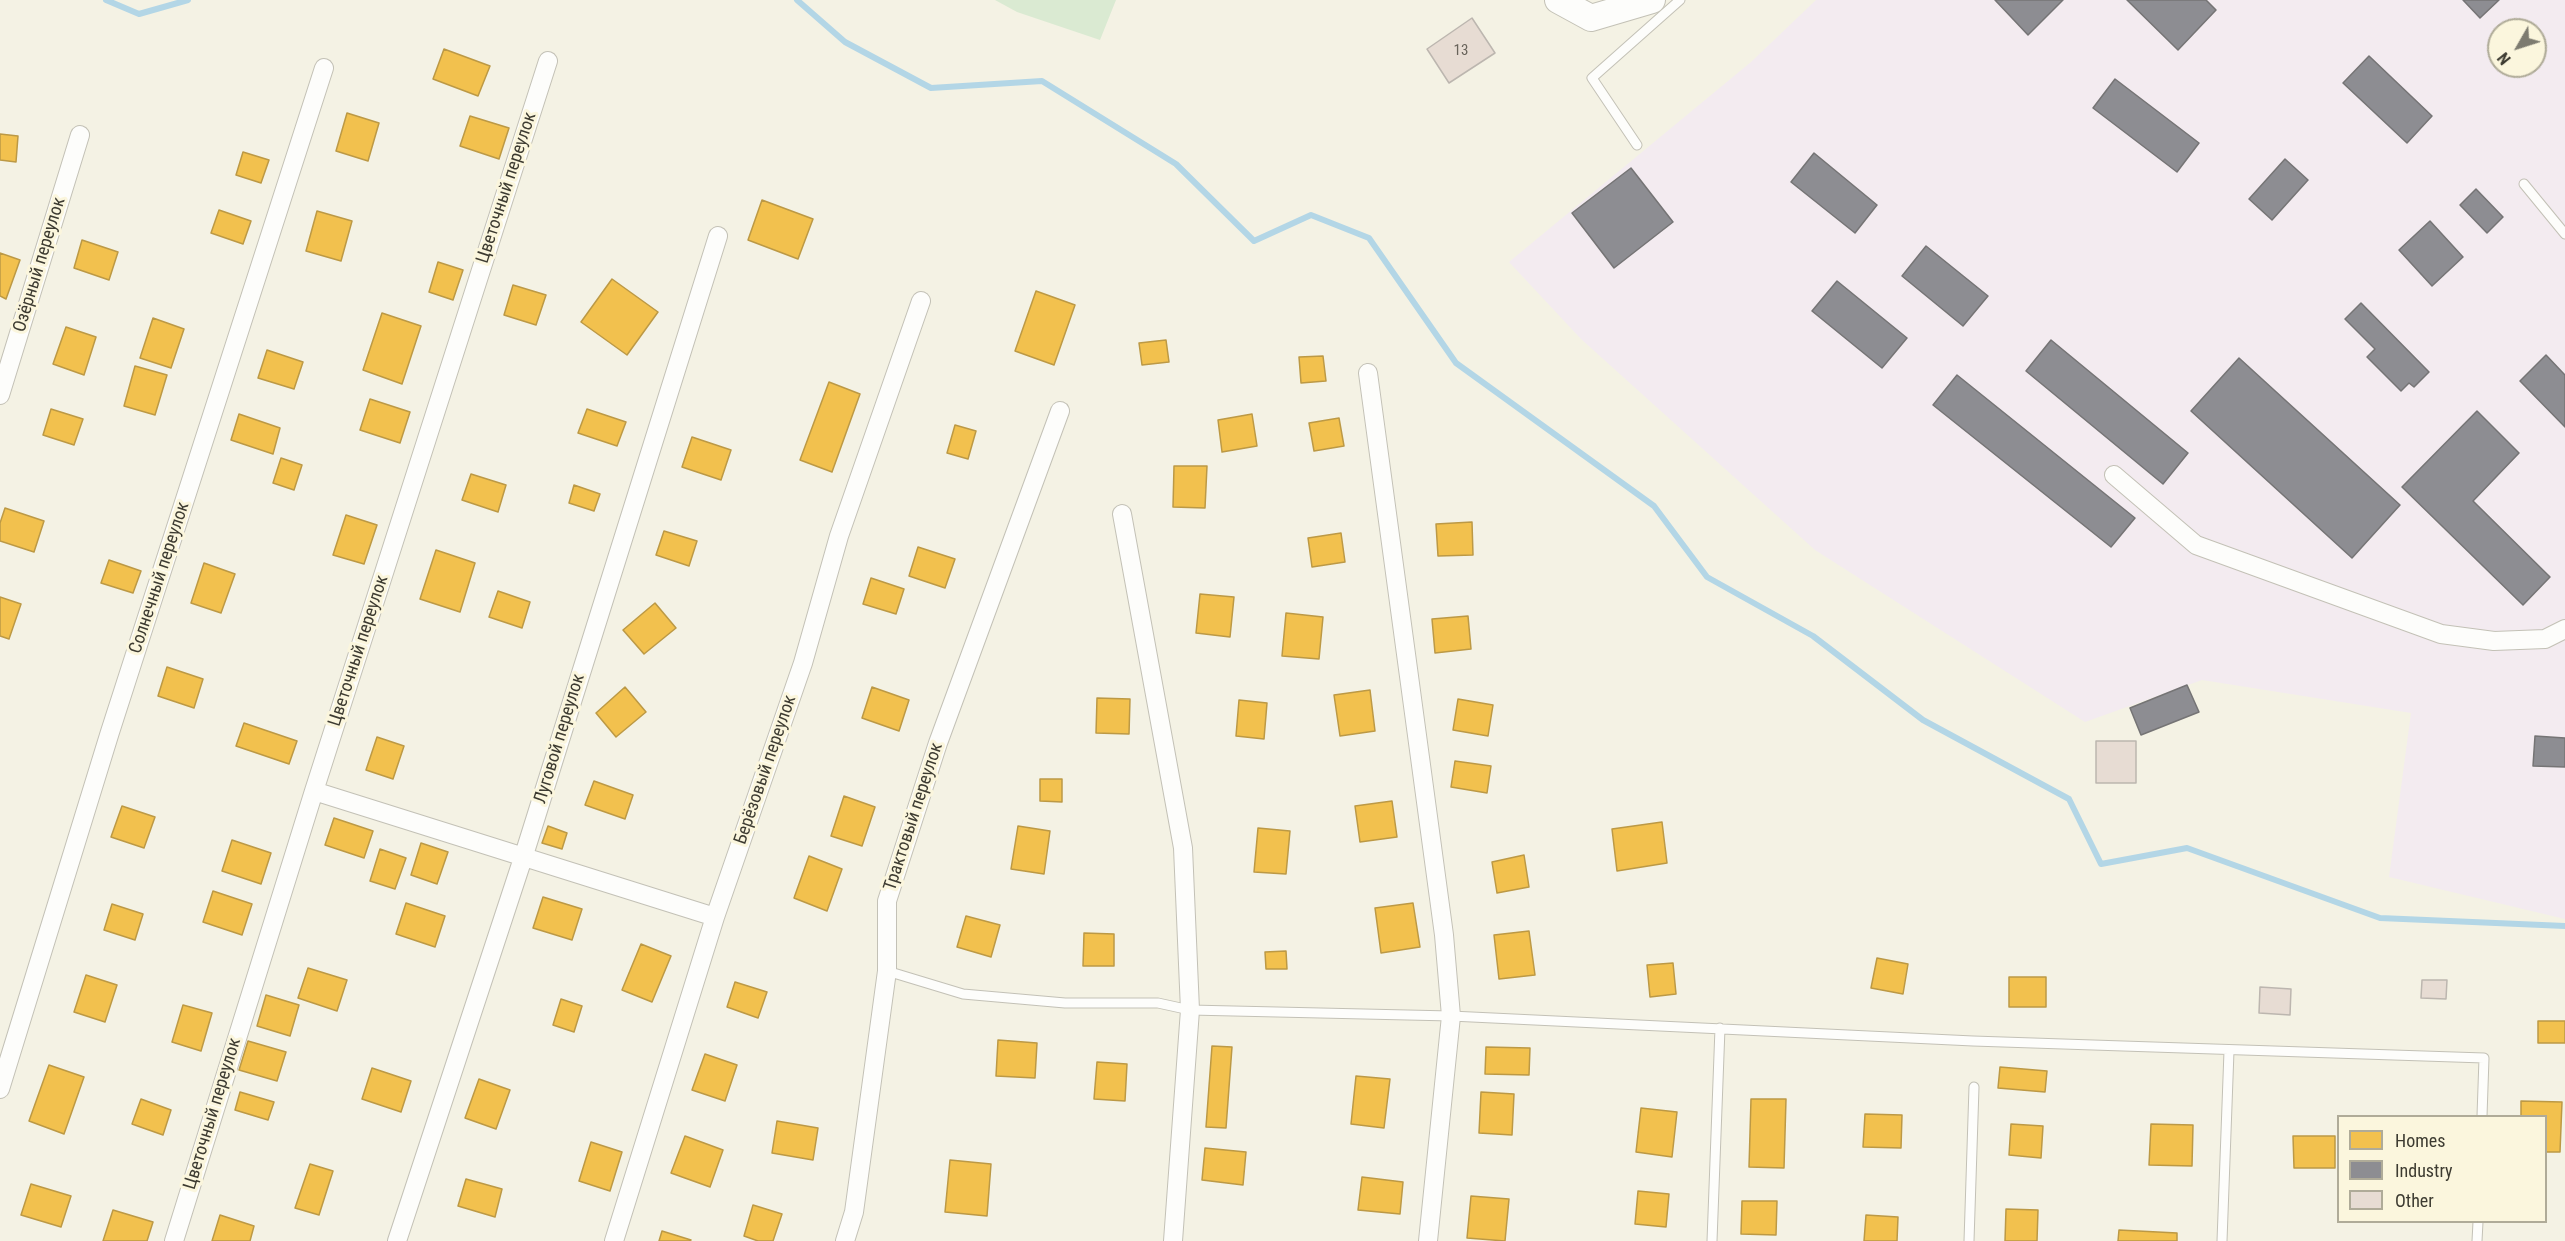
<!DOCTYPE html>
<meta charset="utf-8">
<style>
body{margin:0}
#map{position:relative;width:2565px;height:1241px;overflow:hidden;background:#f4f2e4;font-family:"Roboto Condensed",sans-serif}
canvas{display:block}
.legend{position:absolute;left:2337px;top:1115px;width:210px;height:108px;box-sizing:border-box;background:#fbf6dd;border:2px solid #afab98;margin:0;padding:8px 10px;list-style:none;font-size:18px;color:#3d3b31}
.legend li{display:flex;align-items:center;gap:12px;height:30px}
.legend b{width:30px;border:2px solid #afab98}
.north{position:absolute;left:2487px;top:18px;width:60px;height:60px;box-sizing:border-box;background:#fbf6dd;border:2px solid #afab98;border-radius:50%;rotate:231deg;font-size:16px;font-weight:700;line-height:24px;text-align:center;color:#3d3b31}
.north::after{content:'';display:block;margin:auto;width:21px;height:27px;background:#7d7b70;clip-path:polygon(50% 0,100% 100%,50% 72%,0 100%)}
</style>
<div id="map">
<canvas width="2565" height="1241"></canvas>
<ul class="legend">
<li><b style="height:16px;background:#f2c14e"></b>Homes</li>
<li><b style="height:16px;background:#8d8d92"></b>Industry</li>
<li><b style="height:16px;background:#e7dcd3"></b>Other</li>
</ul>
<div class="north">N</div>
</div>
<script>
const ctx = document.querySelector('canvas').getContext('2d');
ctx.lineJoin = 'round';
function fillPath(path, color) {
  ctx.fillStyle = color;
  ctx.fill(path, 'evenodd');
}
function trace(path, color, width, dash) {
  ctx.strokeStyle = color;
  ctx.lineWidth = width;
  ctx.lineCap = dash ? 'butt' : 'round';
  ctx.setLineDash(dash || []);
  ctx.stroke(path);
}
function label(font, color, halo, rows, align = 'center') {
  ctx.font = font + ' "Roboto Condensed",sans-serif';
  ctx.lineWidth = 6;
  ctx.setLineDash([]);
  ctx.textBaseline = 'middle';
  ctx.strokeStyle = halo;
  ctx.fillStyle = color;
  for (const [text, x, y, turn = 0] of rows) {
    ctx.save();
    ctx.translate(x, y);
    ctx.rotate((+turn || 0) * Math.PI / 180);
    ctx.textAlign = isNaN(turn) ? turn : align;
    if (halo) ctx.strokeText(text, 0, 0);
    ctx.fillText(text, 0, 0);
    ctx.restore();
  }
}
const industrial = new Path2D(`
 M1816,0H2565V919L2389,877L2411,713L2202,680L2085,722L1815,550L1581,339L1509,262L1751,62ZM2499,30H2535V66H2499Z`);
const green = new Path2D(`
 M995,0H1116L1100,40L1017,12Z`);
const homes = new Path2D(`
 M444,49L490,66L478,96L433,79Z
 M347,113L379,123L368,161L336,151Z
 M470,116L509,128L499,159L460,146Z
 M0,134L18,136L16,162L0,160Z
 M243,152L269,160L261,183L236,175Z
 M762,200L813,219L798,259L748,240Z
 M219,210L251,221L243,244L211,233Z
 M317,211L352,221L341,261L306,251Z
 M82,240L118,252L109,280L74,268Z
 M0,253L20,260L6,299L0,296Z
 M438,262L463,270L453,300L429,292Z
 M612,279L658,312L627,355L581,322Z
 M513,285L546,295L536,325L504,315Z
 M1036,291L1075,305L1054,365L1015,351Z
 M382,313L421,326L402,384L363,370Z
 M153,318L184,329L171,368L140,358Z
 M66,327L96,337L84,375L53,364Z
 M1166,340L1169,362L1142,365L1139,343Z
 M267,350L303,362L294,389L258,378Z
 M1323,356L1326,381L1301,383L1299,357Z
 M135,366L167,375L155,415L124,406Z
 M829,382L860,394L832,472L800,460Z
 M370,399L410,412L400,443L360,430Z
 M51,409L83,419L74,445L43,435Z
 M587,409L626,422L617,446L578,433Z
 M239,414L280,428L273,454L231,440Z
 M1252,414L1257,446L1222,452L1218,420Z
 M1339,418L1344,446L1314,451L1309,423Z
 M955,425L976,431L968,459L947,453Z
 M692,437L731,450L721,480L682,467Z
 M281,458L302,465L294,490L273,483Z
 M1174,466H1207L1205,508L1173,507Z
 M471,474L506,485L498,512L462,500Z
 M574,485L600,494L594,511L569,503Z
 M5,508L44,521L34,552L0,541V523Z
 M346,515L377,525L364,564L333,555Z
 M1472,522L1473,555L1438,556L1436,524Z
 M664,531L697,541L689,566L656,555Z
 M1341,533L1345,562L1312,567L1308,538Z
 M918,547L955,559L945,588L909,576Z
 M436,550L475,563L460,612L420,599Z
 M109,560L141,571L133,593L101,583Z
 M204,563L235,574L221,613L191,603Z
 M871,578L904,589L896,614L863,604Z
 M498,591L530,602L522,628L489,617Z
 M1200,594L1234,597L1230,637L1196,633Z
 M0,597L21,604L9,639L0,636Z
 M655,603L676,628L644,654L623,630Z
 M1286,613L1323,617L1319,659L1282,656Z
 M1468,616L1471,649L1435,653L1432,619Z
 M167,667L203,679L194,708L158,696Z
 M625,687L646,712L616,737L596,713Z
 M872,687L909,700L899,731L862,718Z
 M1370,690L1375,731L1340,736L1334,695Z
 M1097,698L1130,699L1129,734L1096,733Z
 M1458,699L1493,705L1488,736L1453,730Z
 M1239,700L1267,703L1264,739L1236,736Z
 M244,723L297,741L289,764L236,746Z
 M377,737L404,746L393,779L366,770Z
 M1455,761L1491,766L1487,793L1451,787Z
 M1040,779H1062V802L1040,801Z
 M594,781L633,795L625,819L585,805Z
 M844,796L875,807L862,846L831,836Z
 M1392,801L1397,837L1360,842L1355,806Z
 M122,806L155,817L144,848L111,837Z
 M334,818L373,831L364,858L325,845Z
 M1662,822L1667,863L1617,871L1612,829Z
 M548,826L567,833L562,849L542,843Z
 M1018,826L1050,831L1044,874L1011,869Z
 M1258,828L1290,831L1286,874L1254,872Z
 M232,840L271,853L261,884L222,871Z
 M421,843L448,852L437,884L411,875Z
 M380,849L406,858L395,889L370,881Z
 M1524,855L1529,887L1497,893L1492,862Z
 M809,856L842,869L827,911L794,898Z
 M213,891L252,904L242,935L203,922Z
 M543,897L582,909L572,940L533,928Z
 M406,903L445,916L435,947L396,934Z
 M1413,903L1420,947L1381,953L1375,908Z
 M112,904L143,914L135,940L104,930Z
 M966,916L1000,925L991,957L957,947Z
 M1529,931L1535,975L1499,979L1494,935Z
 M1084,933L1114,934V966H1083Z
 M641,944L671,956L652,1002L622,990Z
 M1286,951L1287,969H1266L1265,952Z
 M1877,958L1908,964L1903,994L1871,988Z
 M1673,963L1676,994L1650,997L1647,965Z
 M308,968L347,980L337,1011L298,998Z
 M86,975L117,985L105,1022L74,1012Z
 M2009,977H2046V1007H2009Z
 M735,982L767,992L758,1018L727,1007Z
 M266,995L299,1005L290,1036L257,1026Z
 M561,999L582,1006L574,1032L553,1025Z
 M183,1005L212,1013L201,1051L172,1042Z
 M2538,1021H2565V1043H2538Z
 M998,1040L1037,1043L1035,1078L996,1076Z
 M248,1041L286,1052L277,1081L239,1070Z
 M1212,1046L1232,1047L1226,1128L1206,1127Z
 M1486,1047L1530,1048L1529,1075L1485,1074Z
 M705,1054L737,1065L725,1101L692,1090Z
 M1097,1062L1127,1064L1125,1101L1094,1099Z
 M49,1065L84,1077L64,1134L29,1121Z
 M2000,1067L2047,1071L2045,1092L1998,1088Z
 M372,1068L411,1081L401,1112L362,1099Z
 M1356,1076L1390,1079L1384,1128L1351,1124Z
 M479,1079L510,1090L496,1129L465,1118Z
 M240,1092L274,1102L268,1120L235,1110Z
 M1481,1092L1514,1094L1512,1135L1479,1133Z
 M141,1099L171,1110L163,1135L132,1124Z
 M1751,1099H1786L1784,1168L1749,1167Z
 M2521,1101L2562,1102L2560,1152H2546V1116H2521Z
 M1641,1108L1677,1112L1672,1157L1636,1152Z
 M1865,1114L1902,1115L1901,1148L1863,1147Z
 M777,1121L818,1128L813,1160L772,1153Z
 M2011,1124L2043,1126L2041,1158L2009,1155Z
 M2151,1124L2193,1125L2192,1166L2149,1165Z
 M685,1136L723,1150L710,1187L671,1173Z
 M2293,1136H2335V1168H2294Z
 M591,1142L622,1152L610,1191L579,1181Z
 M1205,1148L1246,1152L1243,1185L1202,1180Z
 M950,1160L991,1164L987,1216L945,1212Z
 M310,1164L333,1171L319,1215L295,1208Z
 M1362,1177L1403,1182L1400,1214L1358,1210Z
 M466,1179L502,1189L495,1217L458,1206Z
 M31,1184L71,1196L61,1227L21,1215Z
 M1638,1191L1669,1194L1666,1227L1635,1224Z
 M1471,1196L1509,1199L1505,1241L1467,1238Z
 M1742,1201H1777L1776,1235L1741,1234Z
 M753,1205L782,1214L773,1241H758L744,1236Z
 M2006,1209L2038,1210L2037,1241H2005Z
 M113,1210L153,1222L147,1241H103Z
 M220,1215L254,1226L250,1241H212Z
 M1866,1215L1898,1217L1897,1241H1864Z
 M2119,1230L2177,1233V1241H2118Z
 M662,1231L691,1240L690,1241H659Z`);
const industry = new Path2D(`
 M1995,0H2063L2028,35Z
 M2127,0H2206L2216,10L2178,50Z
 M2463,0H2499L2480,18Z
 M2369,56L2432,116L2407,143L2343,83Z
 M2115,79L2199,143L2177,172L2093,108Z
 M1814,153L1877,205L1855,233L1791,182Z
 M2285,159L2308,180L2272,220L2249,199Z
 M1631,168L1673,222L1614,268L1572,213Z
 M2476,189L2503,217L2487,233L2460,205Z
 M2430,221L2463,257L2432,286L2399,250Z
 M1926,246L1988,296L1963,326L1902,276Z
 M1837,281L1907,338L1882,368L1812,311Z
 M2361,303L2429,372L2414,387L2409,383L2401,391L2367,357L2375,349L2345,319Z
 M2051,340L2188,453L2163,484L2026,371Z
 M2546,355L2565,375V427L2520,381Z
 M2239,358L2400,505L2352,558L2191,411Z
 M1957,375L2135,518L2111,547L1933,405Z
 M2477,411L2519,453L2473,501L2550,577L2523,605L2402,487Z
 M2187,685L2199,712L2141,735L2130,708Z
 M2535,736L2565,738V767L2533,766Z`);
const stream = new Path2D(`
 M106,0L139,14L188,0
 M797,0L845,42L931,88L1042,81L1176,164L1254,241L1311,215L1369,238L1456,363L1654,506L1707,577L1813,636L1923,720L2069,799L2101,864L2187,848L2380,918L2565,926`);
const building = new Path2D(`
 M1472,18L1495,53L1449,83L1427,49Z
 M2096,741H2136V783H2096Z
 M2422,980H2447L2446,999L2421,998Z
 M2260,987L2291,989L2290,1015L2259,1013Z`);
const lane = new Path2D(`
 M1637,145L1592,78L1680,0
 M2524,184L2565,234
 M887,971L963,994L1065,1003H1158L1190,1010L1451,1016L1973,1041L2484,1058L2482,1116
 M1712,1241L1720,1028
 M1969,1241L1974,1087
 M2222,1241L2229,1051
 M2477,1241L2478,1222`);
const street = new Path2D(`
 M1368,373L1444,935L1451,1016L1428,1241
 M0,395L80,135
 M2114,475L2196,545L2441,634L2494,641L2545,639L2565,629
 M1122,514L1183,848L1190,1010L1173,1241
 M314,791L715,917
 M0,1089L110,732L324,68
 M174,1241L314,791L548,61
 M397,1241L524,855L718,236
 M614,1241L715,917L803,663L839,536L921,301
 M845,1241L854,1212L887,971V901L938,743L1060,411`);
const secondary = new Path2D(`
 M1558,0L1591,18L1652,0`);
const numberNames = [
 ["13",1461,51]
];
const streetNames = [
 ["Цветочный переулок",507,188,-72],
 ["Озёрный переулок",40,265,-73],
 ["Солнечный переулок",160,578,-72],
 ["Цветочный переулок",359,651,-72],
 ["Луговой переулок",560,739,-73],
 ["Берёзовый переулок",766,770,-71],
 ["Трактовый переулок",914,817,-72],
 ["Цветочный переулок",213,1114,-73]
];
fillPath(industrial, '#f3ebf0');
fillPath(green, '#daead2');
fillPath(homes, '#f2c14e');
trace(homes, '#bc9945', 1.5);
fillPath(industry, '#8d8d92');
trace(industry, '#757475', 1.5);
trace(stream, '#b3d6e6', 6);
fillPath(building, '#e7dcd3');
trace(building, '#bcb6af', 1.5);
trace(lane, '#c3c1b6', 11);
trace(street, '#c3c1b6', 20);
trace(secondary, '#c3c1b6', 28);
trace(lane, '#fdfdfb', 9);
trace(street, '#fdfdfb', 18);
trace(secondary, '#fdfdfb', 26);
label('15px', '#68635a', null, numberNames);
label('18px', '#3d3b31', '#fbf6dd', streetNames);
</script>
